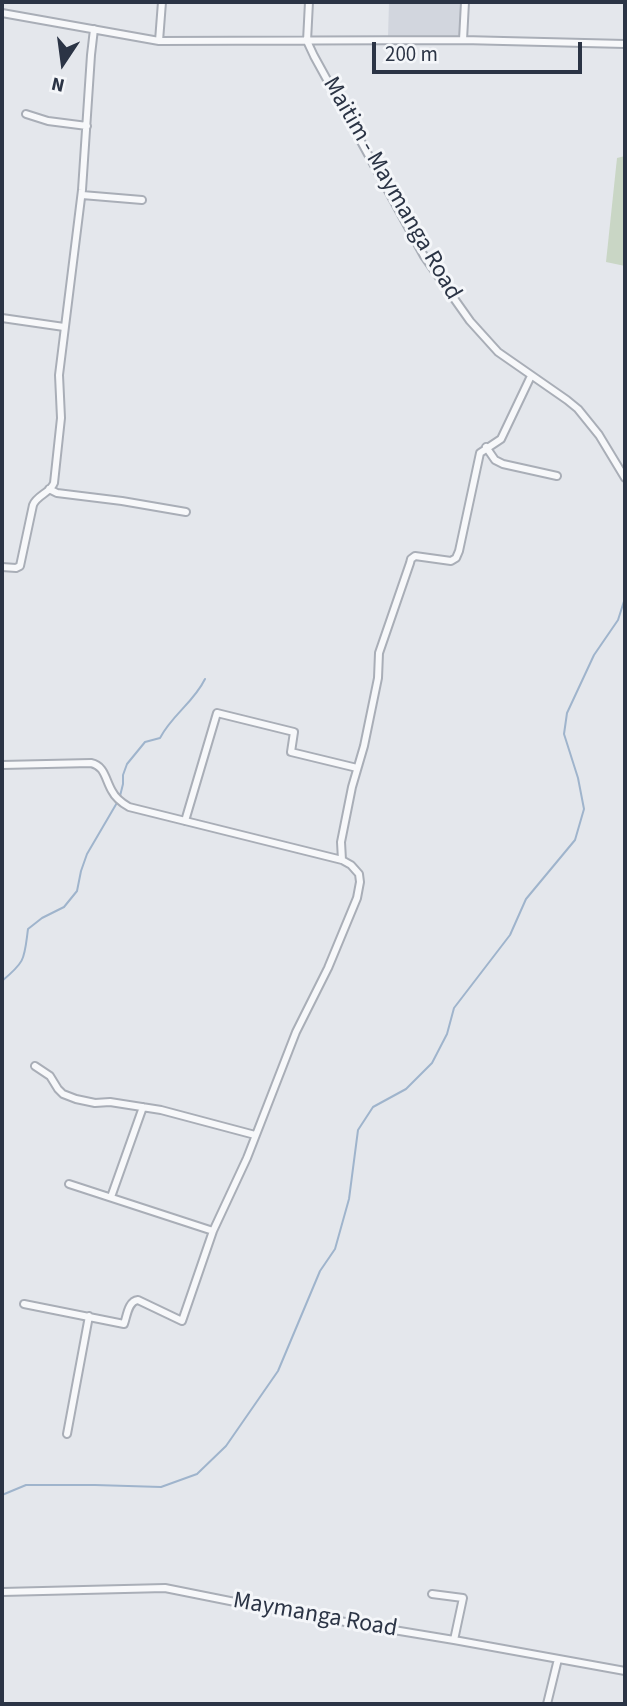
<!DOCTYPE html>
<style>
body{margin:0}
#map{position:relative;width:627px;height:1706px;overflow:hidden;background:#e4e7ec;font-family:"Source Sans 3",sans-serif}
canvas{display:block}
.frame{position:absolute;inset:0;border:4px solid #2b3445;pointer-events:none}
.north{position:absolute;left:28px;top:28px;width:70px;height:70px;-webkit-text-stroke:5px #f4f6f9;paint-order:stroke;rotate:193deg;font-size:19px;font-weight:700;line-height:28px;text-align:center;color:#2b3445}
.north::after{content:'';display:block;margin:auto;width:24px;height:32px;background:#2b3445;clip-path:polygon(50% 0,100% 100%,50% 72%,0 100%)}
.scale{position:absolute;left:372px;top:42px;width:210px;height:32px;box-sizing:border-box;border:4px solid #2b3445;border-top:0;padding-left:9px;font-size:21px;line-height:24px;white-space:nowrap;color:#2b3445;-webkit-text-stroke:5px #f4f6f9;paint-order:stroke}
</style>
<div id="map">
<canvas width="627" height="1706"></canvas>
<div class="frame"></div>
<div class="north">N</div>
<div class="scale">200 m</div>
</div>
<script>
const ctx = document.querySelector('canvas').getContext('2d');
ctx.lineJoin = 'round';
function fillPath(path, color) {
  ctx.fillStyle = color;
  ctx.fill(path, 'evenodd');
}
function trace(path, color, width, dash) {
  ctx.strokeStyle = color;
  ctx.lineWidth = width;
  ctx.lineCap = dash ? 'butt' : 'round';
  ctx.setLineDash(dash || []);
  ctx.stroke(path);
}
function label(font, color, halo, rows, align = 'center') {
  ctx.font = font + ' "Source Sans 3",sans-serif';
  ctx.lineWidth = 6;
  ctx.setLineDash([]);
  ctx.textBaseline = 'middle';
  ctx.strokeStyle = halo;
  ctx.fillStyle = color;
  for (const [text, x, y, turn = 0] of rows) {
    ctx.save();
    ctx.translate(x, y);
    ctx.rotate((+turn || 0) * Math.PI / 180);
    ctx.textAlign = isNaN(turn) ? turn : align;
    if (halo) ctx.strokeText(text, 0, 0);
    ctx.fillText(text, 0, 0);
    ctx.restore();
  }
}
const built = new Path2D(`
 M389,2H463V37H388Z`);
const green = new Path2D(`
 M625,156V266L606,262L617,158Z`);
const stream = new Path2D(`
 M120,796L123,784V775L127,764L145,742L160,738C172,715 194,702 205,679
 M2,981C26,961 24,959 28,929L42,918L64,907L77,891L81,871L87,854L118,801
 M2,1495L26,1485H95L161,1487L197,1474L226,1446L278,1371L320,1271L335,1249L349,1199L358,1130L373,1107L406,1089L432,1063L447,1034L454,1008L510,935L526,899L575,840L584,809L578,778L564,734L567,713L594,655L618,620L625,598`);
const minor = new Path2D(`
 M309,2L307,41L314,56L424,256L470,321L498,352L567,400L578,409L599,435L625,478
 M2,13L159,41L463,40L625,44
 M463,40L465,2
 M159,41L162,2
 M26,114L48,121L87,126
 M82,195L142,200
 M2,318L64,327
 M486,447L495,460L503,464L557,476
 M49,489L57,493L122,501L186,512
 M2,567L16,568L20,566L33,505C37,495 50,493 54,483L61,418L59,375L82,190L91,55L94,29
 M2,765L91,763C105,766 105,779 112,791C116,799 122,803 129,807L342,860L351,865L359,874L360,882L357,898L328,968L296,1032L247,1158L213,1231L182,1321L138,1300C128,1301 127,1316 124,1324L24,1304
 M185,821L217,713L294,732L291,752L357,768
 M342,860L341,842L352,787L364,746L378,678L379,653L410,563L411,559L415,556L451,561L456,558L459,551L480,453L501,439L531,376
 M35,1066L50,1076L58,1089L63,1094L76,1099L95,1103L110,1102L161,1110L255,1135
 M69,1184L213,1231
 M111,1197L143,1107
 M67,1434L89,1316
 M2,1592L165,1588L285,1612L454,1640L625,1671
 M432,1594L463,1598L454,1640
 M547,1704L558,1659`);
const streetNames = [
 ["Maitim - Maymanga Road",391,189,60],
 ["Maymanga Road",315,1616,10]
];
fillPath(built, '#d2d6de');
fillPath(green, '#c9d6c5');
trace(stream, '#9fb4cc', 2);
trace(minor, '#a9aeb7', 10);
trace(minor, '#f7f8fa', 6);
label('24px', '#2b3445', '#f4f6f9', streetNames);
</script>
